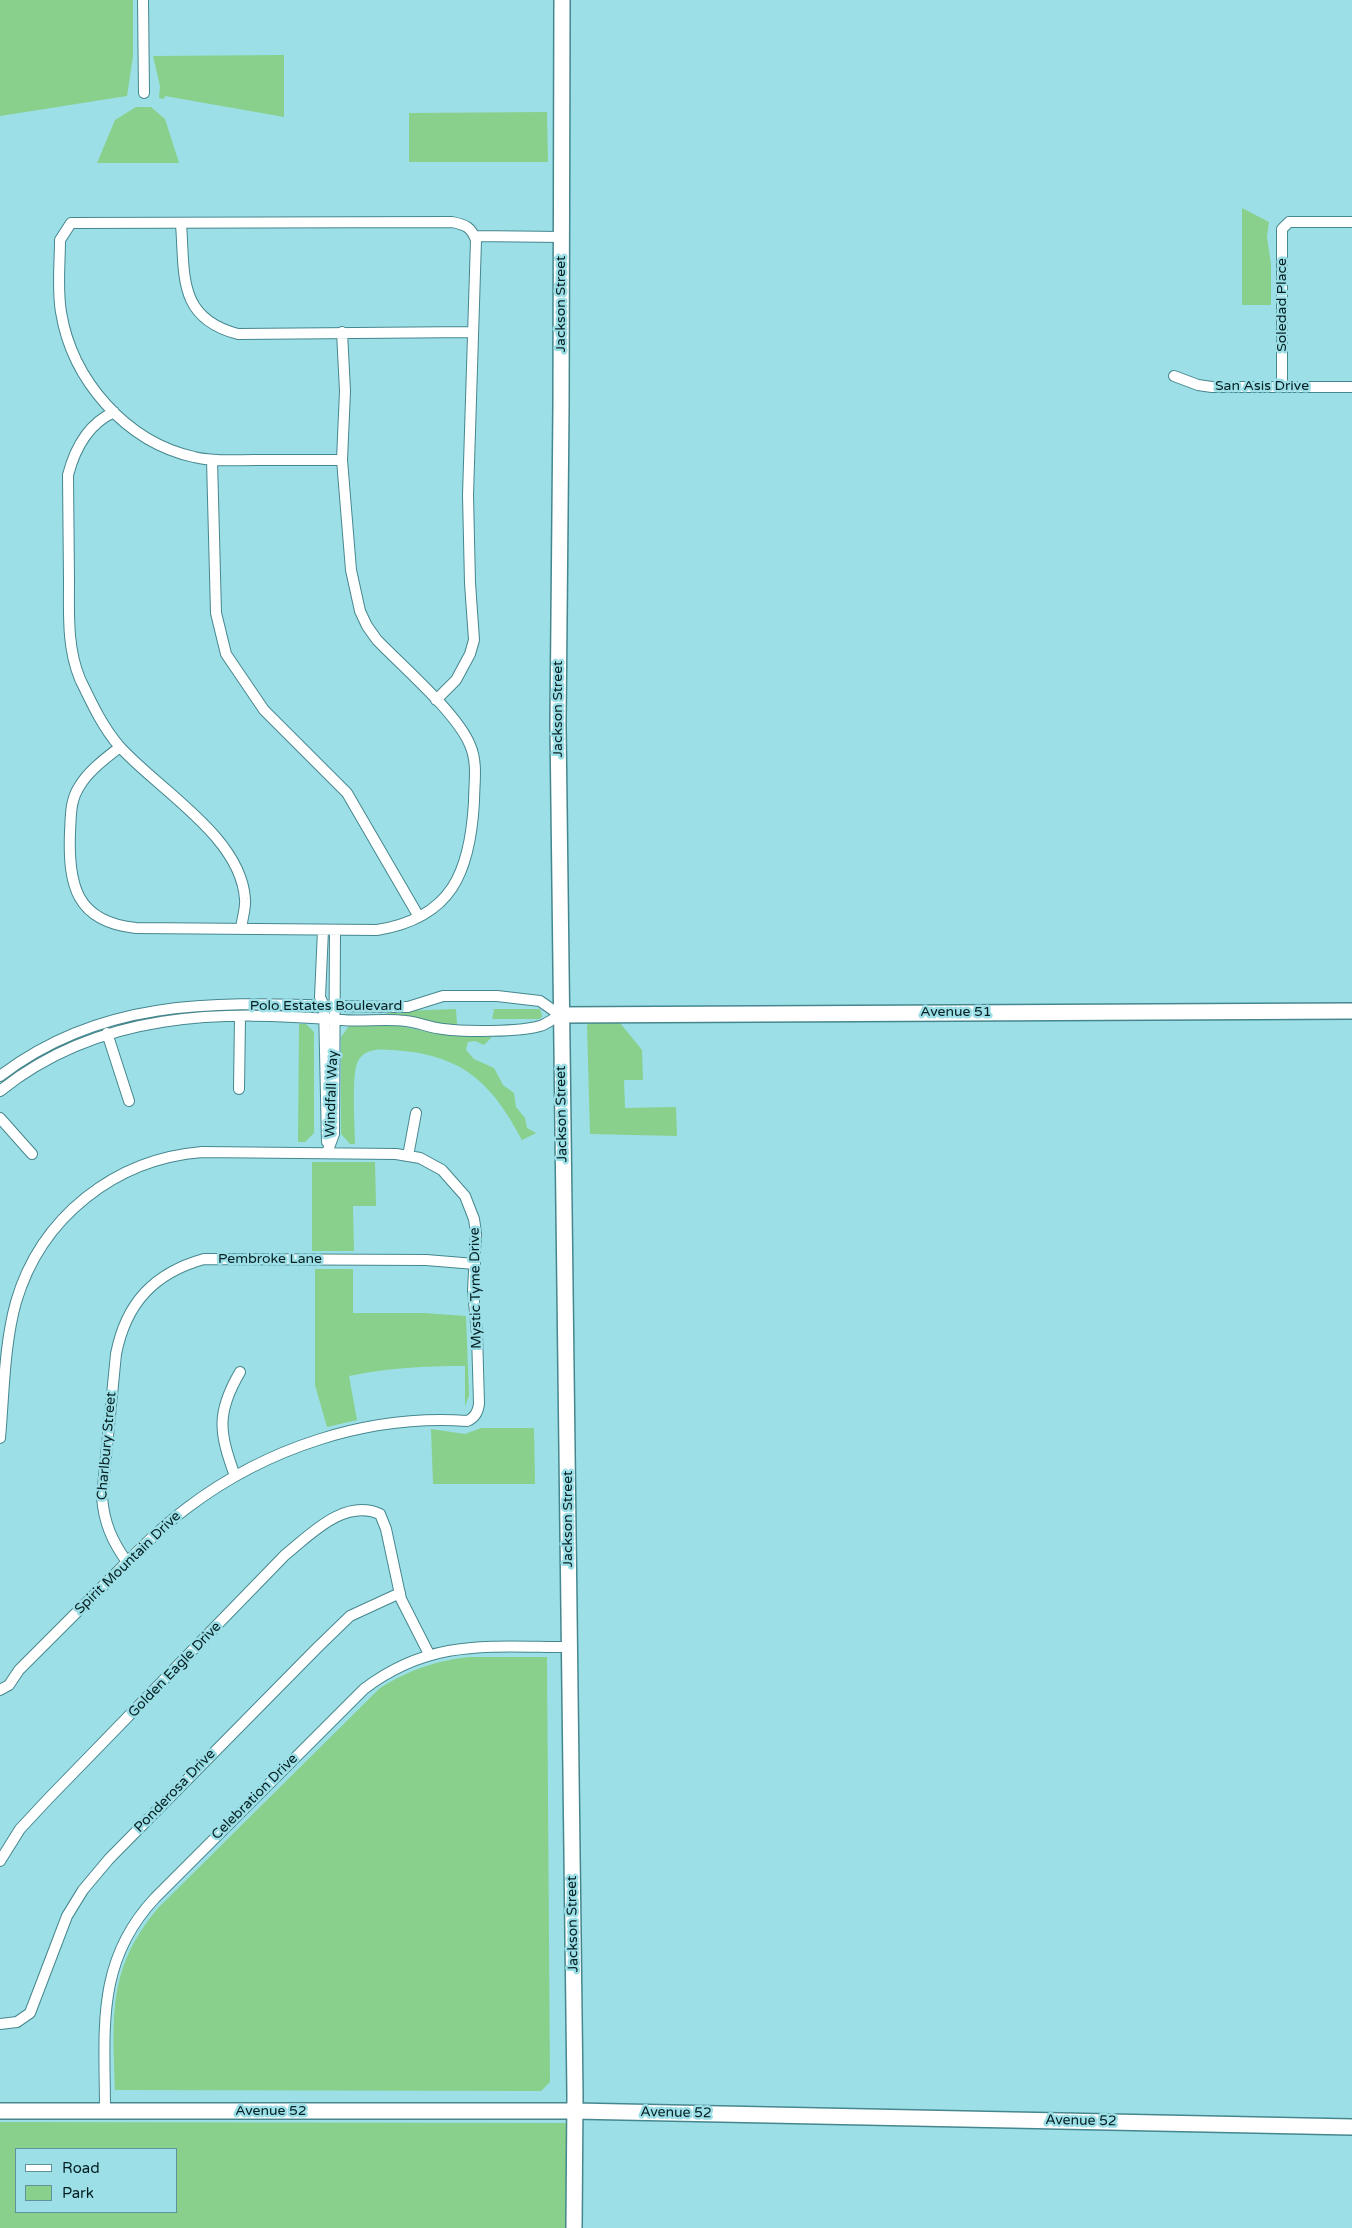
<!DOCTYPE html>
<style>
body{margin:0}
#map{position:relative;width:1352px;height:2228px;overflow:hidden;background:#9ddfe7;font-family:"Varela Round",sans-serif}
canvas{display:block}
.legend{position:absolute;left:15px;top:2148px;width:162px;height:65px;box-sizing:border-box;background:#9ddfe7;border:1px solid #609399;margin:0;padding:6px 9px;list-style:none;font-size:15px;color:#042023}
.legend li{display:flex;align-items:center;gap:10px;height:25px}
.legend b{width:25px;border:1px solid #609399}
</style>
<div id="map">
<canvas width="1352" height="2228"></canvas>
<ul class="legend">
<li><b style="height:6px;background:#fff"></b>Road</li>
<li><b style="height:14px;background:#88d08b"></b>Park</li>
</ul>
</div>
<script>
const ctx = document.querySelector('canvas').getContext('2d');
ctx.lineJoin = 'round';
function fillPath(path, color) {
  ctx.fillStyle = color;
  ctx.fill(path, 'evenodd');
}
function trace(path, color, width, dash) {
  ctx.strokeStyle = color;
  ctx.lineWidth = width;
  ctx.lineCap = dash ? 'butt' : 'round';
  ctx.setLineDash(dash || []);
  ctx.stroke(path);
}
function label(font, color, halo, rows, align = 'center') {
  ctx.font = font + ' "Varela Round",sans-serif';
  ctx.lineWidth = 5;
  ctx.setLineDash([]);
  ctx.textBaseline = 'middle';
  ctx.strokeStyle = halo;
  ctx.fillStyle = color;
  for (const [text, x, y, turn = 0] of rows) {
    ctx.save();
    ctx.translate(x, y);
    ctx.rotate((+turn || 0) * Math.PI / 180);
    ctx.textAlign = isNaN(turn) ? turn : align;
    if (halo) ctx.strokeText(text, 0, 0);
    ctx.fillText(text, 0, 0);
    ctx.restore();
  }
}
const green = new Path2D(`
 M0,0H133V56L127,96L0,116Z
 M284,55V117L165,96L164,99L159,98L160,86L153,56Z
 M136,107H151L165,119L179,163H97L115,120Z
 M547,112L548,162H409V113Z
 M1242,208L1269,222L1267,237L1271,264V305H1242Z
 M456,1009L457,1025L449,1026L410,1016L379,1015L401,1011Z
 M492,1009H540L542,1016L540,1019H492L494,1010Z
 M592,1022L620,1023L642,1050L643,1080H624L625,1108L676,1107L677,1136L590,1134L587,1025Z
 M299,1024H306L314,1032V1133L305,1142H298Z
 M349,1026H400L443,1035L492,1037L484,1045L475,1041L468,1042L466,1050L474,1059L494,1068L503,1085L514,1093L516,1107L525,1118L527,1128L536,1133L522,1140C491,1081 461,1054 392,1050C380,1049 365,1048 358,1061C351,1074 355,1127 355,1144H350L341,1134V1037Z
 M312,1162H375L376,1206H353L354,1251H312Z
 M315,1269H353V1313H424L466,1316L469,1395L465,1406V1366C426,1366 387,1368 349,1376L357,1420L327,1427L315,1385Z
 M481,1428H534L535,1484H433L431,1429L465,1434Z
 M469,1657H547L550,2082L541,2091L115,2090C113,2015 107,1969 158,1908L380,1688C409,1670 435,1661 469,1657Z
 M0,2122L567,2123L566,2228H0ZM176,2149V2212H16V2149Z`);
const street = new Path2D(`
 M143,0L144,93
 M181,224C185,275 177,318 238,334L473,332
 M475,236L561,237
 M1174,376L1198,385L1212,387H1352
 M1282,387V229L1289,222H1352
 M114,412C88,424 75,448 68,475C68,510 69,546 69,581C69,614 67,648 80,679C91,702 103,728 120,747C159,790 241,837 245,899C246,908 242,919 241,929
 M212,460L216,613L226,654L264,710L347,793L419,917
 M342,460C313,460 284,460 255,460C235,460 214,462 194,457C126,442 72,380 61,312C57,289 60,263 60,240L71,223L452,222C466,225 471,227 476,240L468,495L470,583L474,640L470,654L456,680L436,700
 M120,747C106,758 88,771 79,787C70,801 71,816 70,832C68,885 76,922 136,928L377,930C452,918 470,872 474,802C474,783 478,763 470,745C457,713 402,666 377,640L367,626L360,611L351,570L342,460L345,391L342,332
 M323,930L320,997L324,1006L327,1142
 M107,1033L129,1101
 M0,1076C124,981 263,1008 408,1007L443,996H497L540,1001L560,1015C554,1018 547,1024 540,1026C520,1032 464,1032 443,1029C430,1028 418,1022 406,1021C385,1018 363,1022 342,1020C221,1010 99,1011 0,1091
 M239,1089L240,1017
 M0,1118L32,1154
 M327,1153L334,1134L335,931
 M408,1156L416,1113
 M0,1438C4,1394 4,1345 16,1302C41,1217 115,1159 202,1152L396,1154L420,1158L442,1170L465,1196L474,1219L476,1233L473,1291L477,1334L479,1404C478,1412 475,1418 467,1421C368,1414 266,1448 187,1508C159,1529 135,1554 110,1579C79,1610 49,1640 19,1670L9,1685L0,1690
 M235,1476C219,1432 216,1413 240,1372
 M127,1562C112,1541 104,1523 102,1497L116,1354C126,1303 154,1273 204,1259L426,1260L475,1264
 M0,1861L20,1829L48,1799L285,1555C310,1535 344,1498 380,1514L386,1529L401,1599L429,1654
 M0,2024L17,2022L30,2013L67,1916L83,1890L109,1859L317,1648L350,1616L400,1593
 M105,2111C105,2030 95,1962 155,1898L364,1689C431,1638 490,1647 569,1647`);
const secondary = new Path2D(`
 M562,0L561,407L558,725L575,2095L574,2228
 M560,1015L1352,1011
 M0,2111H575L1352,2127`);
const streetNames = [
 ["Jackson Street",561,304,-90],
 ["Soledad Place",1282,305,-90],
 ["San Asis Drive",1262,386],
 ["Jackson Street",558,709,-90],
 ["Polo Estates Boulevard",326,1006],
 ["Avenue 51",956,1012],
 ["Windfall Way",332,1094,-88],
 ["Jackson Street",562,1114,-91],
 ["Pembroke Lane",270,1259],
 ["Mystic Tyme Drive",476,1288,-91],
 ["Charlbury Street",107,1446,-85],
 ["Jackson Street",568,1519,-90],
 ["Spirit Mountain Drive",128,1563,-44],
 ["Golden Eagle Drive",175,1670,-46],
 ["Ponderosa Drive",175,1791,-46],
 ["Celebration Drive",255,1797,-45],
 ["Jackson Street",573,1924,-91],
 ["Avenue 52",271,2111],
 ["Avenue 52",676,2113,1],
 ["Avenue 52",1081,2121,1]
];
fillPath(green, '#88d08b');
trace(street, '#46878e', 12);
trace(secondary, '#46878e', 18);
trace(street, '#fff', 10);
trace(secondary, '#fff', 15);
label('14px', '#042023', '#9ddfe7', streetNames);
</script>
